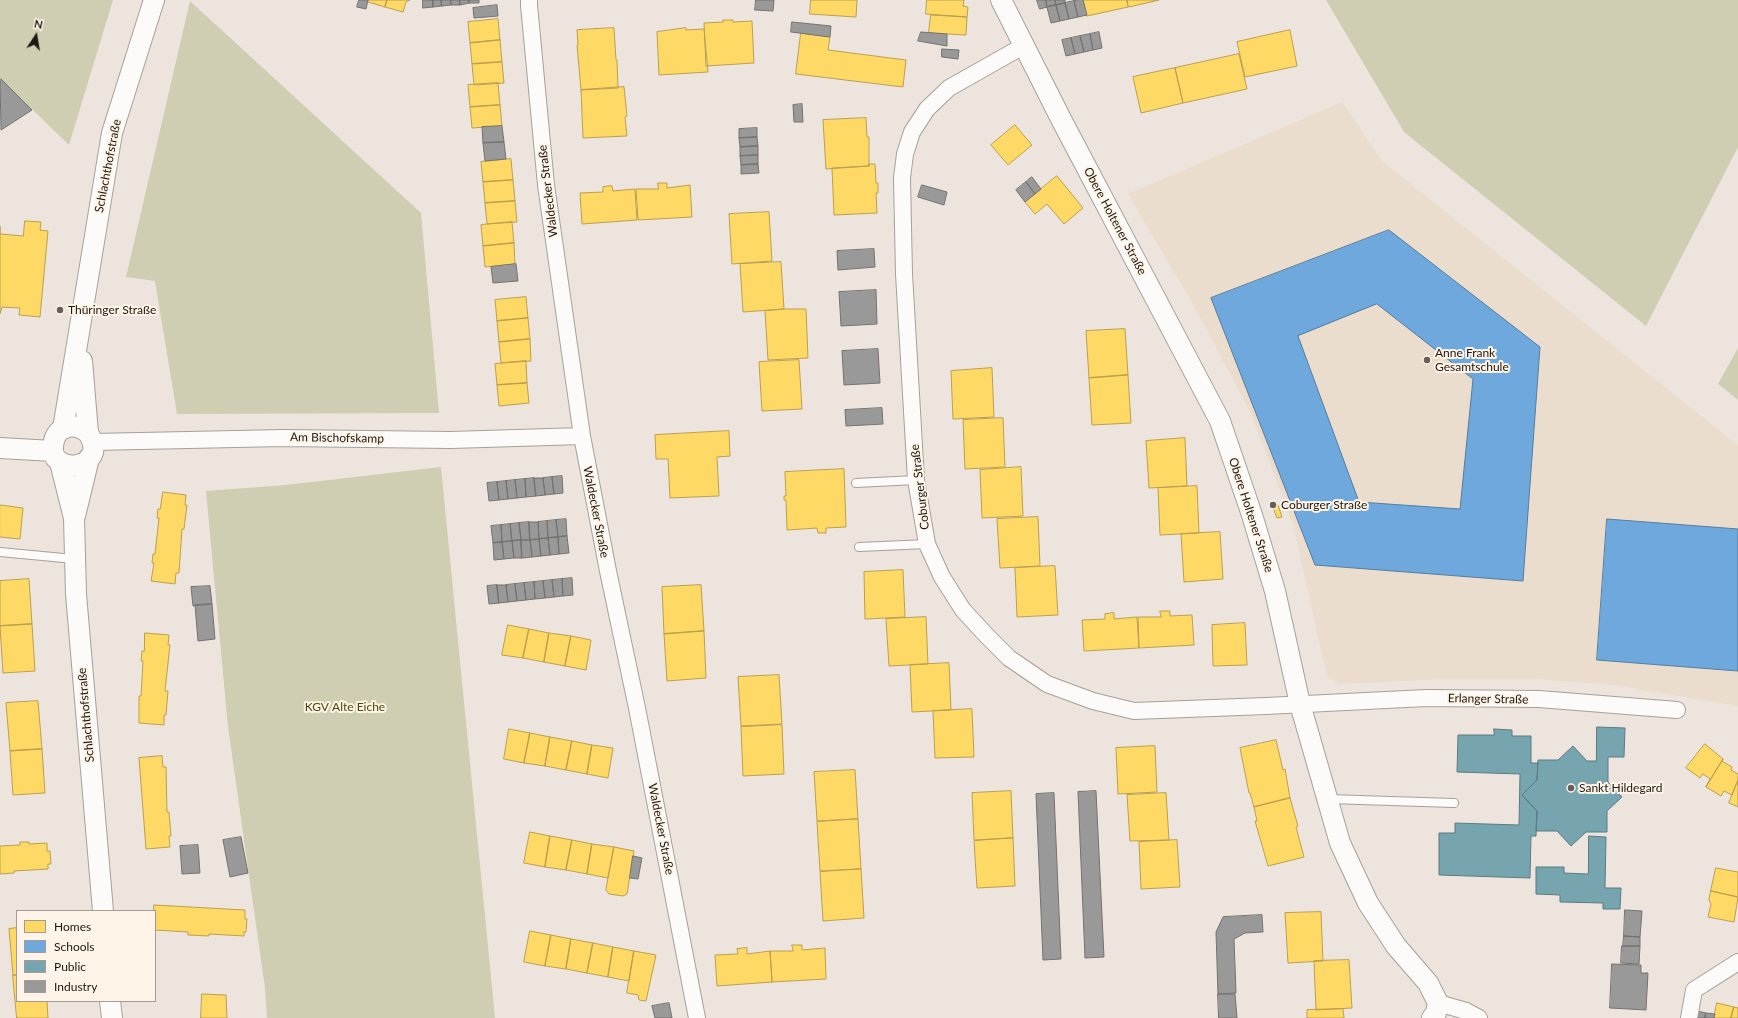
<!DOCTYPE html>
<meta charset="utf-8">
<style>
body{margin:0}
#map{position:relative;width:1738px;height:1018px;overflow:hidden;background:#ede5dd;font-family:Lato,sans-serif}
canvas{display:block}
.legend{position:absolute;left:16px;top:910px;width:140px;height:92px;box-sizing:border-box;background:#fff4e7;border:1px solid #a49c92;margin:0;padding:5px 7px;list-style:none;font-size:12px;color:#1c1812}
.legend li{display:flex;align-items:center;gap:8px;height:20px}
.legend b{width:20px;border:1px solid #a49c92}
.north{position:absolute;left:16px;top:16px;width:40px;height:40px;-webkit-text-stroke:3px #fff4e7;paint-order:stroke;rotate:12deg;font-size:11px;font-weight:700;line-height:16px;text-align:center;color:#1c1812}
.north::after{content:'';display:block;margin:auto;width:14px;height:18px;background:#1c1812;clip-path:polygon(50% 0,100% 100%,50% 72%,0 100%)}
</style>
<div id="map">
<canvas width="1738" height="1018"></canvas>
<ul class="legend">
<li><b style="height:11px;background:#ffd966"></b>Homes</li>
<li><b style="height:11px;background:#6fa8dc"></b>Schools</li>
<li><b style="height:11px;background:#76a5af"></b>Public</li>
<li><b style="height:11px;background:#999"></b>Industry</li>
</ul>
<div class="north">N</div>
</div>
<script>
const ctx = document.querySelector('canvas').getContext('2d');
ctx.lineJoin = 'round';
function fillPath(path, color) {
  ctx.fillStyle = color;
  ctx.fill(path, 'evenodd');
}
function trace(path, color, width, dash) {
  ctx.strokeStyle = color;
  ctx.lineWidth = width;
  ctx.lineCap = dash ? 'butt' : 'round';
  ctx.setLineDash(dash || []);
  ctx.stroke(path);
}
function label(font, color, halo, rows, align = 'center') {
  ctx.font = font + ' Lato,sans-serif';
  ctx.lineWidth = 4;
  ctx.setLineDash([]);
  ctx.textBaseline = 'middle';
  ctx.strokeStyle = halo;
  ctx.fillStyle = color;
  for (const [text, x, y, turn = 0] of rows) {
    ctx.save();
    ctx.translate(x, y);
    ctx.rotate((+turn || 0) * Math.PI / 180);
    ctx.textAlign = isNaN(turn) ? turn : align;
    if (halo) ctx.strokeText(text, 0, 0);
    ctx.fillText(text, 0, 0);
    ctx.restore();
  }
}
const built = new Path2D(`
 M1342,102L1383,162L1738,445V706L1613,685L1536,679H1447L1340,684L1327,677L1293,524L1251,414L1194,306L1128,194Z`);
const green = new Path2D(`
 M0,0H113L69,145L0,78Z
 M1326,0H1738V147L1646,326L1404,132Z
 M190,1L421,213L439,413L177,414L155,281L126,277Z
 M1738,348V400L1718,384Z
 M441,467L495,1018H267L265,988L228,727L206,491L286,485Z`);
const homes = new Path2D(`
 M368,0H387L385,7L368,2Z
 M387,0H410L406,2L403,12L385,7Z
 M811,0H857L856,17L810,14Z
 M927,0H964L963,6L968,7L967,17L926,14Z
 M1083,0H1127L1128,7L1087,16Z
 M1127,0H1159L1129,7Z
 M931,15L967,17L966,35L929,33Z
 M498,19L500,40L470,43L468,22Z
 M723,20H733V22L752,21L754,63L706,66L704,23L723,22Z
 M614,28L616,60H617L618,88L581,90L577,45H578L577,30Z
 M686,28V30L704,29L708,72L659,75L657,32Z
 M1290,30L1297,66L1245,77L1237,42Z
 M801,33L830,37L828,50L906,60L903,87L796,74Z
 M500,40L502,62L472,64L470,43Z
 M1239,54L1247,89L1183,103L1175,68Z
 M502,62L504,83L474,85L472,64Z
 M1175,68L1183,103L1141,113L1133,77Z
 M498,83L500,105L470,107L468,85Z
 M624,87L627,116L625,117L627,136L583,138L581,90Z
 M500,105L502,126L472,128L470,107Z
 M866,118L867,137H869V166L826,169L823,120Z
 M1015,125L1032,145L1008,165L991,145Z
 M511,159L513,180L483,182L481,162Z
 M869,164H875L876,183H878V193H876L877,213L834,215L832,168L869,166Z
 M1057,176L1083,208L1064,224L1047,204L1035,214L1025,202Z
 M513,180L515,201L485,203L483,182Z
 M658,183H667V188L690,185L692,217L638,220L636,189H658Z
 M612,186L613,191L635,189L637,220L582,224L580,193L603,192V187Z
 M515,201L517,222L487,224L485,203Z
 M769,212L772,261L732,264L729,214Z
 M25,221L41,222L40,230L48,231L40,317L19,315L20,308L2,307L0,314V226V234L23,236Z
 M512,222L514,243L483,246L481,225Z
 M514,243L515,264L485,267L483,246Z
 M781,262L784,309L743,312L740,264Z
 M526,297L528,318L497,321L495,300Z
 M784,309H806L808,358L768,360L765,311Z
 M528,318L530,339L499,342L497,321Z
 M1125,329L1128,375L1089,378L1086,331Z
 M530,339L531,361L501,363L499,342Z
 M799,360L802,409L762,411L759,362Z
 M526,361L527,383L497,385L495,364Z
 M992,368L994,417L953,419L951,371Z
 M1128,375L1131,423L1092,425L1089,378Z
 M527,383L529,403L499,406L497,385Z
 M1003,418L1005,467L965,469L963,420Z
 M729,431L730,456L717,457L719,496L670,498L668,459H656L655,435Z
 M1185,438L1187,486L1149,488L1146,441Z
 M1021,467L1023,516L982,518L980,470Z
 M844,469L846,527L826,528V533H818L817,528L787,530L786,500H784V496H786L785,472Z
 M1197,486L1199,533L1160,535L1158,488Z
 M163,492L186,495L185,505H187L184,529H182L179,573H176L175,584L151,581L154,563H152L153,554H155L159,518H157L158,509H160Z
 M0,505L23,508L20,539L0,537Z
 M1278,505L1282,517L1277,518L1273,507Z
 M1038,517L1040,566L1000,568L997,519Z
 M1220,532L1223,579L1184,582L1181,534Z
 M1055,566L1058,615L1017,617L1015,568Z
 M903,570L905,617L865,619L864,572Z
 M29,579L32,624L0,626V581Z
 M701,585L704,631L664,634L662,587Z
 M1160,611H1170V616L1192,615L1194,645L1139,648L1138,617H1161Z
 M1114,613V619L1137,617L1139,648L1084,651L1082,620L1105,619V614Z
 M926,617L928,664L889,666L886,619Z
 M1245,623L1247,665L1213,666L1212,625Z
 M32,624L35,671L3,673L0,626Z
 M508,625L529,629L523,658L502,655Z
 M529,629L549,633L544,662L523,658Z
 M704,631L706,678L667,681L664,634Z
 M145,633L169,635L168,645H170L165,691H168L166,715H164V725L139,723V696H141L143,661H141L142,651H144Z
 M549,633L571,636L565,666L544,662Z
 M571,636L591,640L586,670L565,666Z
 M949,663L951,710L912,712L910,665Z
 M779,675L782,724L741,726L738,677Z
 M38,701L42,749L10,751L6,703Z
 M972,709L974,757L935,758L933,711Z
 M782,725L784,774L743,776L741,727Z
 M509,729L530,733L524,763L504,759Z
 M530,733L550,737L545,766L524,763Z
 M550,737L572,741L566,770L545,766Z
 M1276,740L1283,770L1285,769L1290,798L1254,807L1250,793H1249L1240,748Z
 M572,741L592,745L587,774L566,770Z
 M1705,744L1723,759L1706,787L1710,779L1703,774L1700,778L1686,768Z
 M592,745L613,748L608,778L587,774Z
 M1155,746L1157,792L1118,794L1116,748Z
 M42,749L45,793L13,795L10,751Z
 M162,756L163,767H166L167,812H169L171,836H169L170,847L146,849L139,758Z
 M1723,759L1722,761L1732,767L1731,770L1738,774V780L1732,795L1724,791L1721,796L1706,787Z
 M855,770L858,819L817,821L814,772Z
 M1738,780V807L1729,803Z
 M1011,791L1013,838L974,840L972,793Z
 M1166,793L1169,840L1130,841L1127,795Z
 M1290,798L1298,826L1296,827L1304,857L1268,866L1255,821H1257L1254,807Z
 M858,819L861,869L820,871L817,822Z
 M530,832L550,836L545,867L524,863Z
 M550,836L572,840L566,870L545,867Z
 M1013,838L1015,886L977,888L974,841Z
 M572,840L592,844L587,874L566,870Z
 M1177,840L1180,887L1141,889L1139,842Z
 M20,842H29V844L47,843V851H50L51,864H48V869L14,871V873L0,874V846L20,845Z
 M592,844L614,847L608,878L587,874Z
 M614,847L634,851L627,894L623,896L609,894L606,890Z
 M1716,868L1738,872V897L1711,891Z
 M861,869L864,918L823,921L820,872Z
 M1711,891L1738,897L1734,922L1708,917L1711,904L1709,900Z
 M154,905L245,910V919H247L246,932H244V936L209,934V936L188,935V932L155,930Z
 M1321,912L1323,961L1288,963L1285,913Z
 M17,928V975H13L9,929Z
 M530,931L551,935L545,966L524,962Z
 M551,935L571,939L566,969L545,966Z
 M571,939L593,943L587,973L566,969Z
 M593,943L613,947L608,977L587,973Z
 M792,945H802V950L825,948L826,979L772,982L770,951H793Z
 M613,947L634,951L629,981L608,977Z
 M747,948V954L770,951L772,982L717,986L715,955L738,954L737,949Z
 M634,951L656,955L646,1001L639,1000L638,995L627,993Z
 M1349,960L1352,1008L1316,1010L1314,961Z
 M13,975H17V1001H47L48,1018H17Z
 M202,994L226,995L227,1018H201Z
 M1717,1003L1734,1007L1731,1018H1714Z
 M1734,1007L1738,1008V1018H1731Z
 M1343,1009L1344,1018H1307V1010Z`);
const schools = new Path2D(`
 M1389,230L1540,347L1523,581L1315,565L1211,298ZM1377,304L1473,379L1460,509L1359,502L1298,336Z
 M1607,519L1738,529V671L1597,660Z`);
const public = new Path2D(`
 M1597,727L1625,728L1624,757H1608V782L1622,797L1607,811V832H1586L1571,846L1557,831H1536L1537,811L1522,795L1537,780L1538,760H1558L1573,746L1587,761H1596Z
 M1494,729L1512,730V736H1531V763H1538L1537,780L1522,795L1537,811L1536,836H1531L1530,878L1439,875V833H1455V823L1519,825L1520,774L1457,772L1458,735H1494Z
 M1589,836L1606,837L1605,888H1621L1620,909H1603V903L1560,902V895L1536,894V867H1564V873L1588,874Z`);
const industry = new Path2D(`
 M359,0H368L366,9L357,7Z
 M423,0H433V7L423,8Z
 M433,0H441L442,6L433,7Z
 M441,0H451V5L442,6Z
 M451,0H460V5H451Z
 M460,0H469V3L460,5Z
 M469,0H479V3H469Z
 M756,0H774L773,11L755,10Z
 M1037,0H1046L1047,7L1040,9Z
 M1046,0H1055L1056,5L1047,7Z
 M1055,0H1065V3L1056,5Z
 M1083,0L1087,15L1078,17L1074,1Z
 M1074,1L1078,17L1069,19L1065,3Z
 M1065,3L1069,19L1060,21L1056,5Z
 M497,5L498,16L474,18L473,8Z
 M1056,5L1060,21L1051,23L1047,7Z
 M792,22L831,26L830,37L791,32Z
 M921,32L947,34V46L918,41Z
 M1099,32L1102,48L1093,50L1090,34Z
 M1090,34L1093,50L1084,52L1080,36Z
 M1080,36L1084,52L1075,54L1071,38Z
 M1071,38L1075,54L1066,56L1062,40Z
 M942,49L959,50L958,59L942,57Z
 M1,79L32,110L1,130L0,80Z
 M802,104L803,122H794L793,105Z
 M502,126L504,142L483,143L482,127Z
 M757,128V137L739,138V129Z
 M757,137L758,146L740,147L739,138Z
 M504,142L506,159L485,161L483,143Z
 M758,146V155L740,156V147Z
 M758,155V164L741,165L740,156Z
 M758,164L759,173L741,174V165Z
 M1032,177L1041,189L1035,194L1026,182Z
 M1026,182L1035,194L1025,202L1016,190Z
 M922,185L947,192L944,205L918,197Z
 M874,249L875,267L838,270L837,251Z
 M516,264L518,281L493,283L491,267Z
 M876,290L877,324L841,326L839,292Z
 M878,349L880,383L844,385L842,351Z
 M882,408L883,424L846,426L845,410Z
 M562,476L563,493L554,494L552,477Z
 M552,477L554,494L545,495L543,478Z
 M534,478H543L545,495L536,496Z
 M534,478L536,496L526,497L525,479Z
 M525,479L526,497L517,498L515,480Z
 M515,480L517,498L508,499L506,481Z
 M506,481L508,499L499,500L497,482Z
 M497,482L499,500L489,501L487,483Z
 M566,519L567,536L558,537L556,520Z
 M556,520L558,537L548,538L547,521Z
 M547,521L548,538L539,539L538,522Z
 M529,522H538L539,539L530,540Z
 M529,522L530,540H521L519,523Z
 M519,523L521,540L512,541L510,524Z
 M510,524L512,541L502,542L501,525Z
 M501,525L502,542L493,543L491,526Z
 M567,536L569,553L559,554L558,537Z
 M558,537L559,554L550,555L548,538Z
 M548,538L550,555L541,556L539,539Z
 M539,539L541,556L532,557L530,540Z
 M521,540H530L532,557L522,558Z
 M521,540L522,558H514L512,541Z
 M512,541L514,558L504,559L502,542Z
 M502,542L504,559L494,560L493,543Z
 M572,578L573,595L563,596L562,579Z
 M562,579L563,596L554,597L552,580Z
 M552,580L554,597L545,598L543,581Z
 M543,581L545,598L535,599L534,582Z
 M534,582L535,599L526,600L524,583Z
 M524,583L526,600L517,601L515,584Z
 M515,584L517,601L508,602L506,585Z
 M497,585H506L508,602L499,603Z
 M497,585L499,603L489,604L487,586Z
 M210,586L212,604L193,606L191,587Z
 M212,604L215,639L198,641L195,605Z
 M1096,791L1104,957L1085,958L1078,792Z
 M1054,793L1061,959L1043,960L1036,794Z
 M241,837L248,873L230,877L223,840Z
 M198,845L200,873L182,874L180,846Z
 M633,856L642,858L638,879L630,878Z
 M1625,910L1642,911L1640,937L1624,936Z
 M1262,915L1263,932L1245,933L1234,939L1236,993L1218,994L1216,932L1223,917Z
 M1624,936L1640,937V946H1623Z
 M1622,946H1640L1639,964L1621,963Z
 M1612,964L1641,965V973H1648L1646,1010L1610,1008Z
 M1218,994H1235L1237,1018H1219Z
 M669,1003L672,1018H655L652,1006Z
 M1697,1011L1706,1013L1705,1018H1696Z
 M1706,1013L1715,1014L1714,1018H1705Z`);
const service = new Path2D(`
 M856,483L916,480
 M859,547L927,544
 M0,552L74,559
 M1328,799L1454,803`);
const minor = new Path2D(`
 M529,0V5L546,185L582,436L608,571L637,708L697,1018
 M1025,45L949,88L927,109L912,132L905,154L902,178L904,274L916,480L927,544L942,577L963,610L987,636L1009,658L1047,684L1093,701L1134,711L1266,706L1426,698L1539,699L1677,710
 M93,442L283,438L451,440L582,436
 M1438,1003L1466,1011L1479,1018
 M1689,1018L1694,990L1738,962`);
const tertiary = new Path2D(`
 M1001,0L1061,119L1220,421L1252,515L1275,591L1300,704L1340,843L1368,903L1396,946L1428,983L1438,1003L1436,1013L1432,1018
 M82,361L88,433C113,471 43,478 54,441C58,424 77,423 88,433
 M63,429L112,133L154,0
 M0,448L53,451
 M60,462L74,518L76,594L103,911
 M75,516L89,458
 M110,1001L112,1018`);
const markers = [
 [60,310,4,"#656059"],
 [1427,360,4,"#656059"],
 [1273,505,4,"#656059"],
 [1571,788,4,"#656059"]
];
const streetNames = [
 ["Schlachthofstraße",108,166,-79],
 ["Waldecker Straße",548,191,-97],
 ["Obere Holtener Straße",1115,221,62],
 ["Am Bischofskamp",337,438,1],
 ["Coburger Straße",920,487,-97],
 ["Waldecker Straße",596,512,79],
 ["Obere Holtener Straße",1251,515,72],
 ["Erlanger Straße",1488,699,1],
 ["Schlachthofstraße",86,715,-95],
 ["Waldecker Straße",661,829,79]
];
const poiNames = [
 ["Thüringer Straße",68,310],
 ["Anne Frank",1435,353],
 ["Gesamtschule",1435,367],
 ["Coburger Straße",1281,505],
 ["Sankt Hildegard",1579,788]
];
const parkNames = [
 ["KGV Alte Eiche",345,707]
];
fillPath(built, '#ebddcd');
fillPath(green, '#cfcdb2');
fillPath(homes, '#ffd966');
trace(homes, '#bb9f4d', 1);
fillPath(schools, '#6fa8dc');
trace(schools, '#567d9f', 1);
fillPath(public, '#76a5af');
trace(public, '#5b7b80', 1);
fillPath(industry, '#999');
trace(industry, '#747270', 1);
trace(service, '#a6a099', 10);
trace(minor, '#a6a099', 18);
trace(tertiary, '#a6a099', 22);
trace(service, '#fcfbfa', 8);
trace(minor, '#fcfbfa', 16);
trace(tertiary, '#fcfbfa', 20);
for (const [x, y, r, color] of markers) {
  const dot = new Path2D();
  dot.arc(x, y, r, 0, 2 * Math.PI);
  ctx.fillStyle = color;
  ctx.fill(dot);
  trace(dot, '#fff4e7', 1.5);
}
label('12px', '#1c1812', '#fff4e7', streetNames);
label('12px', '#1c1812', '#fff4e7', poiNames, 'left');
label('12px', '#484a04', '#fff4e7', parkNames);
</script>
